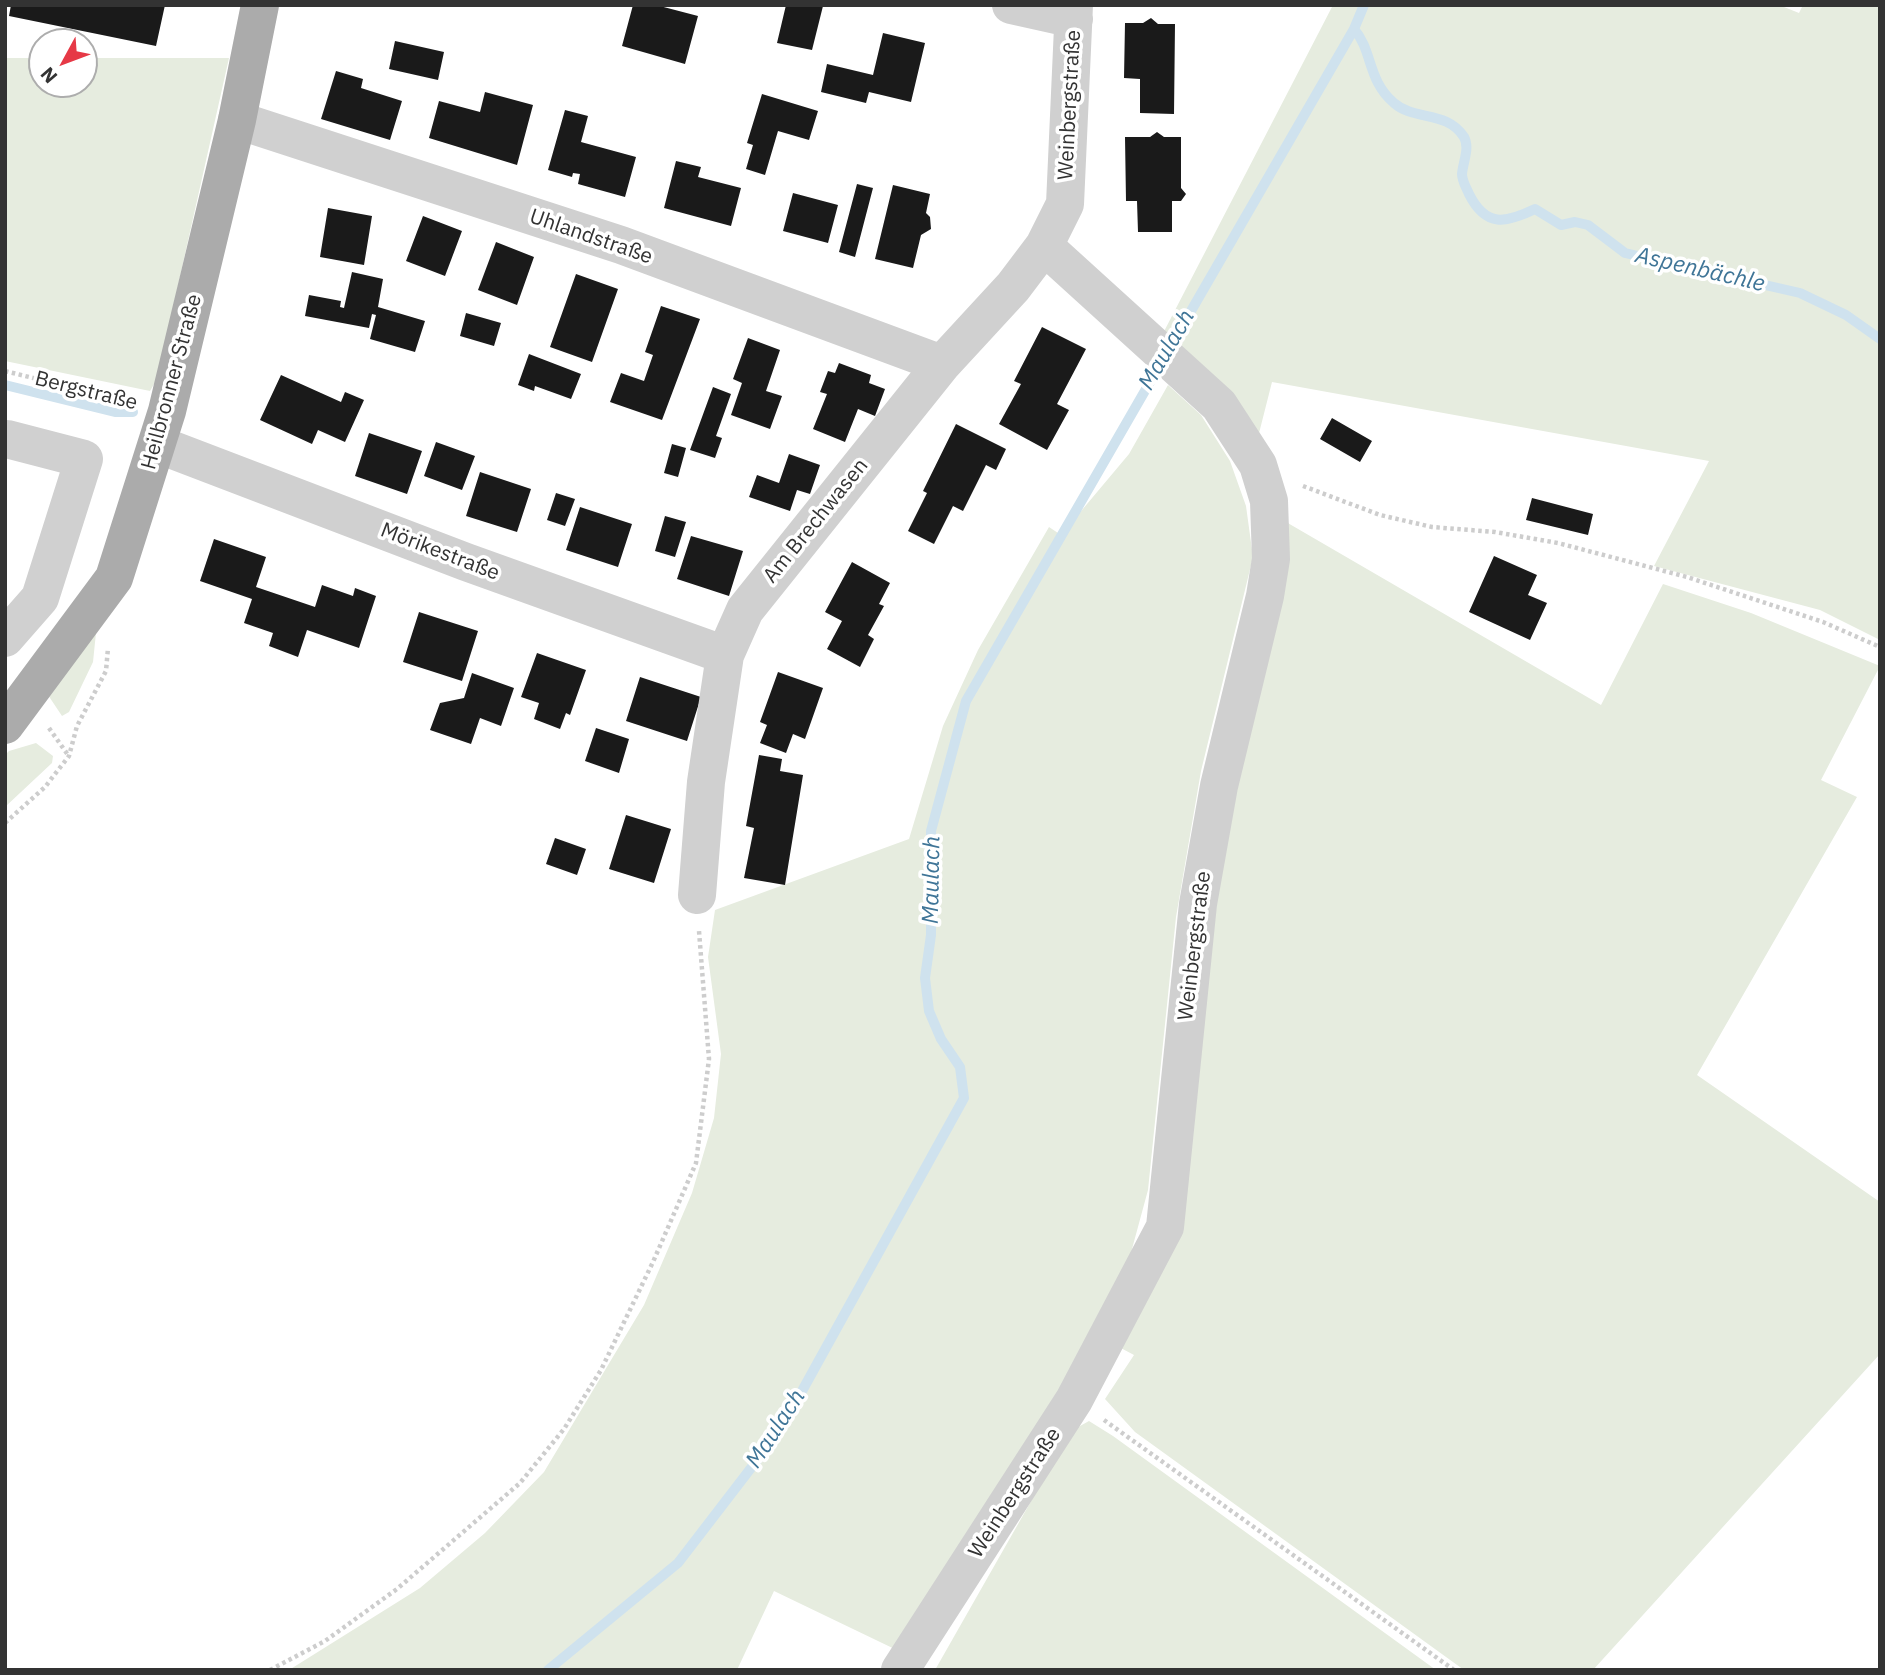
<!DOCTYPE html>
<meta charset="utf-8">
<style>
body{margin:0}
#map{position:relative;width:1885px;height:1675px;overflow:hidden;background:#fff;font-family:"IBM Plex Sans",sans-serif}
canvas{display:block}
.frame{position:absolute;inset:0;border:7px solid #333;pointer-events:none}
.north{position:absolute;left:28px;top:28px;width:70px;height:70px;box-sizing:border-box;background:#fff;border:2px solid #adadad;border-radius:50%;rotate:229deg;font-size:19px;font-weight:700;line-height:28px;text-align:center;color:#333}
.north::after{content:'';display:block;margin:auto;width:24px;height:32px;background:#e63946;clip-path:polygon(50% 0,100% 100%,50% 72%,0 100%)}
</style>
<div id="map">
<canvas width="1885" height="1675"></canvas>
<div class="frame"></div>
<div class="north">N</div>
</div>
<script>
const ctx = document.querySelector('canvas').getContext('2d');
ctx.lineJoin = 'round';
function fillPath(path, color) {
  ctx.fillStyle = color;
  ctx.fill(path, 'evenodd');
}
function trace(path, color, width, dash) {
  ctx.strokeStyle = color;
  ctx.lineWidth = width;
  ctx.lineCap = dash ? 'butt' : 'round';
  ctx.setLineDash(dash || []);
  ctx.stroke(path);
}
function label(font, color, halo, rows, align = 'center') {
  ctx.font = font + ' "IBM Plex Sans",sans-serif';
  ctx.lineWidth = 7;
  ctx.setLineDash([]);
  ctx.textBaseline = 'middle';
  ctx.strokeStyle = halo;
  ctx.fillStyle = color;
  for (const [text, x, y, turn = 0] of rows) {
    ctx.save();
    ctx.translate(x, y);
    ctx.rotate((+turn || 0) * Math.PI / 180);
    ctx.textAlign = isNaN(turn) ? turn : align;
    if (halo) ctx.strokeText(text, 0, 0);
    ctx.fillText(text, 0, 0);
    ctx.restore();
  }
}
const green = new Path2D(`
 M1333,5H1779L1799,13L1803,5H1880V640L1820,610L1654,566L1709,461L1272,382L1255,449L1158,343Z
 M5,58H42V84H84V58H229L157,379L150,391L5,361Z
 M1168,385L1201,415L1230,461L1246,506L1253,557L1201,771L1176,917L1148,1190L1129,1260L1102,1320L905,1654L774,1591L737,1670H289L420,1588L485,1533L544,1472L644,1305L692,1193L714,1118L721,1054L708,957L715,910L909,839L943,726L978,650L1049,527L1061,535L1129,454Z
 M1274,515L1601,705L1663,584L1751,613L1880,666L1821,780L1857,797L1697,1075L1880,1202V1354L1593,1670H1464L1135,1432L1105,1399L1134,1355L1117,1346L1123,1335L1204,953Z
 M97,623L93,662L69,712L62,716L48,695Z
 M36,743L53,756L52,763L5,807V755L9,751Z
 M1089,1421L1113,1436L1436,1670H935L1071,1431Z`);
const stream = new Path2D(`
 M1354,29C1373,51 1367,80 1394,103C1414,121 1447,110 1464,137C1470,148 1463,162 1462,174C1462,181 1466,187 1469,194C1486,228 1506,223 1535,209L1561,225L1575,222L1588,225L1625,253L1800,293L1846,315L1880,339
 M1169,349L1354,29L1364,5
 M5,385L115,412H133
 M548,1670L678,1563L781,1429L964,1098L960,1067L941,1039L929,1011L925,978L931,935V831L966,701L1161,363`);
const building = new Path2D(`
 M11,5H165L156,46L9,16Z
 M633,5H656L698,16L685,64L622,46Z
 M786,5L823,6L812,50L777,43Z
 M1151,18L1158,24H1175L1174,114L1140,113V79L1124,78L1125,23H1143Z
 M883,33L925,43L911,102L869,92L866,103L821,92L827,64L873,75Z
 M395,41L444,52L438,80L389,69Z
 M336,71L363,79L361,88L402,101L390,140L321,119Z
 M485,92L533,105L517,165L429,138L439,101L480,112Z
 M762,94L818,111L809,140L778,131L765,175L746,169L753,145L747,143Z
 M565,110L588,116L581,142L636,157L625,197L578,184L580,174L573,173L572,177L548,170Z
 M1157,132L1164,137H1181V188L1186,194L1181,201H1172V232H1138L1137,201H1126L1125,137H1150Z
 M676,161L701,167L698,177L741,188L731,226L664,208Z
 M857,184L873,188L855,257L839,252Z
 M893,185L930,194L926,213L930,217L931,229L921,235L913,268L875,259Z
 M793,193L838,205L828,243L783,231Z
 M328,208L372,216L364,265L320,257Z
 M423,216L462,231L445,276L406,261Z
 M496,242L534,257L517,305L478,290Z
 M352,272L383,279L378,307L425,321L415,352L370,339L376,315L372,314L369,328L305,316L309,295L341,301L340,307L344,308Z
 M576,274L618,289L592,362L550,347Z
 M661,306L700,319L662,420L610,402L621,373L644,381L653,355L645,352Z
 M466,313L501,323L494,346L460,336Z
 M1042,327L1086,349L1057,404L1069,410L1047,450L999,424L1021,384L1014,381Z
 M748,338L780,350L766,391L782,396L770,429L731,415L742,383L733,379Z
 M529,354L581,374L571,399L535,386L534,391L518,385Z
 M839,363L871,375L869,383L885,389L875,416L858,409L845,442L813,429L827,394L820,392L828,371L835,373Z
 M281,375L341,402L345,392L364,400L345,442L318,430L312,444L260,420Z
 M713,387L731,394L716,436L722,438L715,458L690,450Z
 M1332,418L1372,441L1360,462L1320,439Z
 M956,424L1006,449L996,470L986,465L963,511L953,506L934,544L908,531L927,493L923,491Z
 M369,433L422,451L407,494L355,476Z
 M436,442L475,456L462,490L424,476Z
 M672,444L686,448L678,477L664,473Z
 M789,454L820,465L810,494L797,490L790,511L749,497L757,475L779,483Z
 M480,472L531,489L517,532L466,516Z
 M556,493L575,499L565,526L547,520Z
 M1532,498L1593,514L1588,535L1526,520Z
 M580,507L632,524L618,567L566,550Z
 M665,516L686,522L675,557L655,551Z
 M691,536L743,551L729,596L677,579Z
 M214,539L266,557L256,587L315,607L322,585L353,596L355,588L376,596L359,648L307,630L298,657L269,646L273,633L244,623L252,599L200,581Z
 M1494,556L1537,575L1528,595L1547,603L1530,640L1469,612Z
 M852,562L890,583L879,604L884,606L868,635L874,639L860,667L827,649L842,621L825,612Z
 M419,612L478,631L462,681L403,662Z
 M537,653L586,670L570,715L566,713L560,729L534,719L539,703L521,697Z
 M778,672L823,688L805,739L793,734L786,753L760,743L767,725L760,722Z
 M472,673L514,688L501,726L480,718L471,744L430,730L440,703L464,698Z
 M640,677L701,697L687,741L626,721Z
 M596,728L629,739L619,773L585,761Z
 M759,755L782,759L780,771L803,775L785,885L744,878L754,828L746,826Z
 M626,815L671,829L654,883L609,869Z
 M555,838L586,849L577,875L546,864Z`);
const path = new Path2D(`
 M5,371L133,403
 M1303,486L1380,515L1432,527L1495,532L1558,543L1687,577L1823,622L1880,647
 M49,728L68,755
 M5,823L45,787L69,756L77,726L106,671L108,648
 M1104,1420L1454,1670
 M270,1670L325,1641L397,1589L520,1483L564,1429L601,1370L653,1262L696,1163L709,1059L699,931`);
const minor = new Path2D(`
 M1011,5L1074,19
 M237,120L621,245L942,364
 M157,444L466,562L725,655
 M5,638L40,598L84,459L7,439
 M697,895L706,782L725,655L745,610L942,364L1013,287L1044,246L1065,204L1074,5
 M900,1670L1074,1400L1165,1227L1198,904L1219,786L1265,596L1271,559L1269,501L1258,465L1219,405L1044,246`);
const major = new Path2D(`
 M5,725L114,578L167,411L237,120L260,5`);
const streetNames = [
 ["Weinbergstraße",1070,105,-87],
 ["Uhlandstraße",591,237,19],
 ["Heilbronner Straße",172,382,-75],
 ["Bergstraße",86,391,14],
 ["Am Brechwasen",816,521,-51],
 ["Mörikestraße",440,552,21],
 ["Weinbergstraße",1195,946,-83],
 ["Weinbergstraße",1015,1493,-57]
];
const waterNames = [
 ["Aspenbächle",1700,270,13],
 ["Maulach",1167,350,-60],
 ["Maulach",932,880,-89],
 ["Maulach",776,1429,-57]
];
fillPath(green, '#e6ecdf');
trace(stream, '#cfe2ee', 10);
fillPath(building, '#1a1a1a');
trace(path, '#cdcdcd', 4.5, [3.5, 3.5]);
trace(minor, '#d0d0d0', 38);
trace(major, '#ababab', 38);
label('21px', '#333', '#fff', streetNames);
label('italic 23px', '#3f7597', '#fff', waterNames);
</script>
